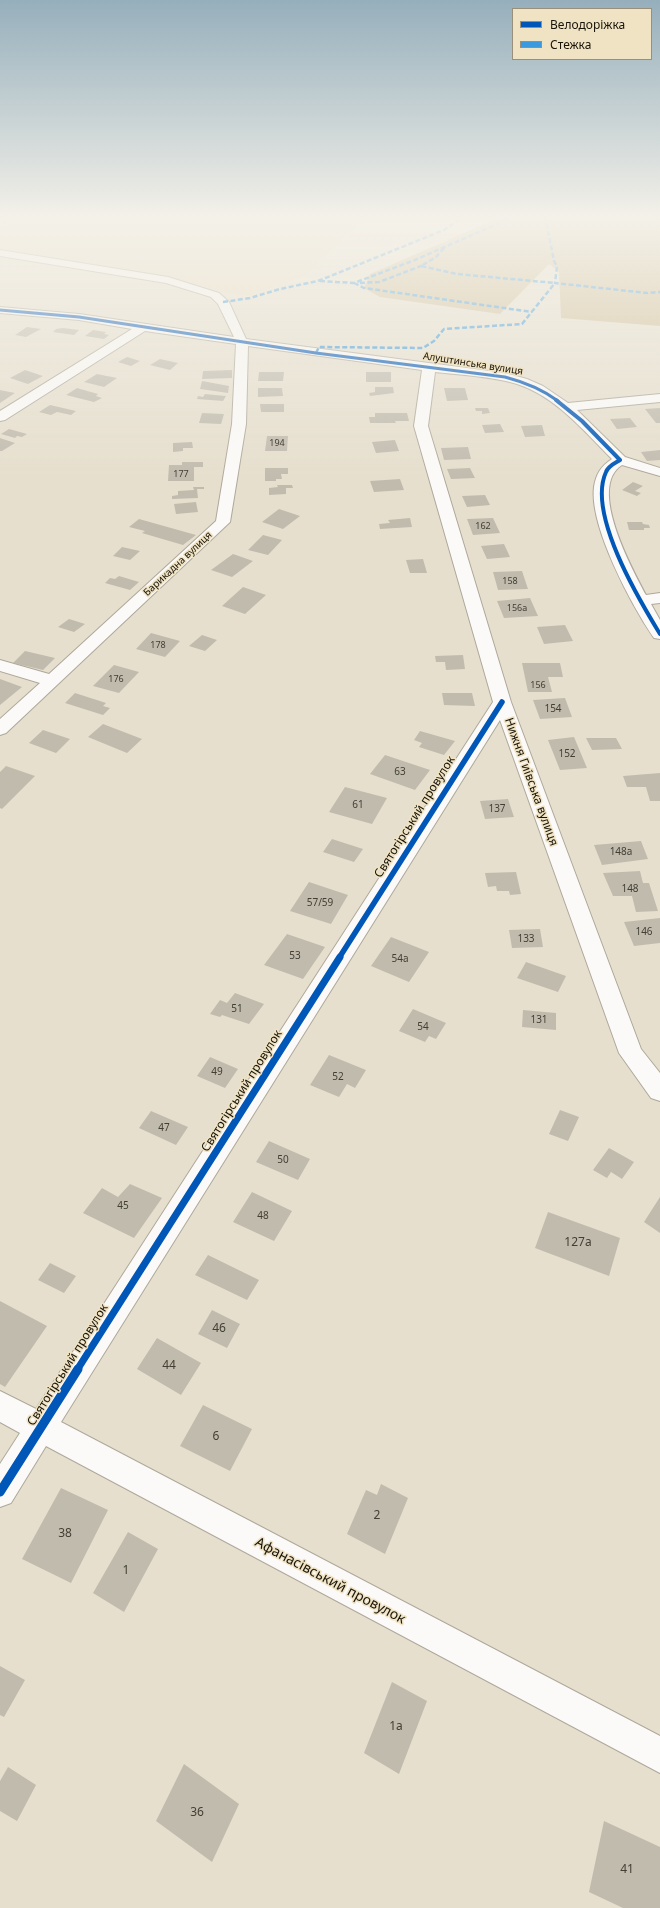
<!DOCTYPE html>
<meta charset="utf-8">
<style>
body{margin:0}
#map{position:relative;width:660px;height:1908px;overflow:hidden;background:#e6dfce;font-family:"Noto Sans",sans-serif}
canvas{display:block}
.legend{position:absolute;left:512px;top:8px;width:140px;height:52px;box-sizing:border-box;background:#f0e3c4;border:1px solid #9a9079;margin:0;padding:5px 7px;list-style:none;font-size:12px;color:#181409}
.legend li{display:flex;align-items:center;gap:8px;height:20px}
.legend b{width:20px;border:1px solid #9a9079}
</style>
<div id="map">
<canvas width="660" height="1908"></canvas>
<ul class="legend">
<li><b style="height:5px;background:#0057b8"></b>Велодоріжка</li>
<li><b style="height:5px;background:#3b9add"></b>Стежка</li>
</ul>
</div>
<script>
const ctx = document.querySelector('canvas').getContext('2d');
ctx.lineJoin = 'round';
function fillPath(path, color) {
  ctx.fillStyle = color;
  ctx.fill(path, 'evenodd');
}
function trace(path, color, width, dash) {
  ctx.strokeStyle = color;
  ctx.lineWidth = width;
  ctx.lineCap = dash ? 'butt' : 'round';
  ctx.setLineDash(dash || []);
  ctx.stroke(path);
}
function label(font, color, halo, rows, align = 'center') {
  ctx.font = font + ' "Noto Sans",sans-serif';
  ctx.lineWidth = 3;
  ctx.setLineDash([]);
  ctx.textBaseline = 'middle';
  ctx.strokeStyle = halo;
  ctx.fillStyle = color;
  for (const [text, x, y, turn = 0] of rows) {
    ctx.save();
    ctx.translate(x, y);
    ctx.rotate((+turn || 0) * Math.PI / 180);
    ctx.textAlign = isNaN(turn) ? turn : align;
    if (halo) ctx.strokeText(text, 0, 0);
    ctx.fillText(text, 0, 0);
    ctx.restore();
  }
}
const built = new Path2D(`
 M0,216H367L305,276L248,296L229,294L189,282L0,249V226L2,224Z`);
const forest = new Path2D(`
 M503,216H660V326L561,318L559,272L549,264L500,314L380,297L364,288L370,274Z`);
const building = new Path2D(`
 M27,327L41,329L26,337L15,335Z
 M63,328L79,330L74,335L53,332L56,329Z
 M93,330L106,332L104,334L109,335L104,339L85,336Z
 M127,357L140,361L131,366L118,362Z
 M160,359L178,363L170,370L150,365Z
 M25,370L43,376L28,384L10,378Z
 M232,370V378L202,379L203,371Z
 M259,372H284L283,381H258Z
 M366,372H391V382H366Z
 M97,374L117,378L104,387L84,382Z
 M202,381L229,386L228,393L200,389Z
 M375,387H393L394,393L370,396L369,393L375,392Z
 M77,388L98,394L96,396L102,398L94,402L66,395Z
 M258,388H282L283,396L258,397Z
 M444,388H465L468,400L447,401Z
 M0,390L15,393L0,403Z
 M205,394L226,396L223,401L197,399L198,396L203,397Z
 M260,404H284V412H261Z
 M50,405L76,411L71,415L57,412L51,415L39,412Z
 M475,408H488L490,413L482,414V411H476Z
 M660,408V423H656L645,409Z
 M202,413L224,414L221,424L199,423Z
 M375,413H407L409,421H395L396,423H370L369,417H375Z
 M630,418L637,427L617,429L610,419Z
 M500,424L504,432L485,433L482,425Z
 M542,425L545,436L525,437L521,426Z
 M9,429L27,434L22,437L17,436L15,438L1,434Z
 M267,436H288L287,451H265Z
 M0,438L15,443L2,451H0Z
 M395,440L399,451L376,453L372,442Z
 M192,442L193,448H183V451L173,452V443Z
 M468,447L471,459L444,460L441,448Z
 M660,450V460L647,461L641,452Z
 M182,462H203V467H194V481H168L169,465H182Z
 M265,468H288V474H281L282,479H276V481H265Z
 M470,468L475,478L451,479L447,469Z
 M400,479L404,490L374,492L370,481Z
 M633,482L643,486L635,491L641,493L637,496L622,490Z
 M277,485H292L293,488H286V494L269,495V488L278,487Z
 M193,487H204V489H197L198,498L172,499V496L178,495V491L194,490Z
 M485,495L490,505L467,507L462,496Z
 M196,502L198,512L176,514L174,504Z
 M279,509L300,516L283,529L262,522Z
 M410,518L412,527L380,529L379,524L390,523L388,520Z
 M493,518L500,533L473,535L467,519Z
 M139,519L196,535L183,545L142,533L145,531L129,527Z
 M627,522H642L643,524L649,525L650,528H644V530H629Z
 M263,535L282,540L268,555L248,550Z
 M504,544L510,557L487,559L481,546Z
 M122,547L140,551L130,560L113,556Z
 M233,554L253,561L232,577L211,570Z
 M423,559L427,573H410L406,560Z
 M522,571L528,589L498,590L493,572Z
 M119,576L139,582L130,590L105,583L110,578L115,579Z
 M243,587L266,595L245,614L222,606Z
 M530,598L538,616L504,618L497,601Z
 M69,619L85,624L74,632L58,627Z
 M565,625L573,641L544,644L537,627Z
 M151,633L180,641L165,657L136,649Z
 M202,635L217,640L205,651L189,646Z
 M25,651L55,658L43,670L13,663Z
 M463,655L465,669L446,670L445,662H436L435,656Z
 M522,663H560L563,677H548L552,692H528Z
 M114,665L139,672L119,693L93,686Z
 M0,679L22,687L0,705Z
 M75,693L106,703L103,706L110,708L103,715L65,703Z
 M442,693H472L475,706L444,705Z
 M565,698L572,717L540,719L533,700Z
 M103,724L142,739L127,753L88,737Z
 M43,730L70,739L56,753L29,743Z
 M420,731L455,741L444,755L419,747L422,743L414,740Z
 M574,737L587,768L560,770L548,740Z
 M586,738H616L622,749L592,750Z
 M385,755L430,770L415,790L370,774Z
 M6,766L35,776L2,809L0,808V772Z
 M660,773V801H650L646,787H627L623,776Z
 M345,787L387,798L372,824L329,812Z
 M508,799L514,817L485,819L480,801Z
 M332,839L363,849L354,862L323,852Z
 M641,841L648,859L602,865L594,845Z
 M640,871L643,883H649L658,911L636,912L632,896H613L603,873Z
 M516,872L521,894L510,895L509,891H497L496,886L488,887L485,873Z
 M309,882L348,895L331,924L290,911Z
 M660,918V943L634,946L624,922Z
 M540,929L543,947L512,948L509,930Z
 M287,934L325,947L303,979L264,965Z
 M391,937L429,952L409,982L371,966Z
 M526,962L566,976L558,992L517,978Z
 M235,993L264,1004L249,1024L222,1015L220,1017L210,1014L220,1000L227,1003Z
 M413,1009L446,1023L436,1039L429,1036L425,1042L399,1031Z
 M523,1010L556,1013V1030L522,1027Z
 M329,1055L366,1070L355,1088L347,1084L339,1097L310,1085Z
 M210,1057L238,1069L225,1088L197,1076Z
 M560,1110L579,1117L568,1141L549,1134Z
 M151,1111L188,1127L176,1145L139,1128Z
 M269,1141L310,1159L298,1180L256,1162Z
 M609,1148L634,1162L622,1179L611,1172L607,1178L593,1170Z
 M130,1184L162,1198L134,1238L83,1213L102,1188L118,1197Z
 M252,1192L292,1211L274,1241L233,1222Z
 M660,1197V1233L644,1222Z
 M548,1212L620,1238L609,1276L535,1248Z
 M208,1255L259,1280L247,1300L195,1275Z
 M50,1263L76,1276L64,1293L38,1280Z
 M0,1301L47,1326L5,1387L0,1384Z
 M212,1310L240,1324L227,1348L198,1334Z
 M157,1338L201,1363L181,1395L137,1369Z
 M203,1405L252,1429L230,1471L180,1446Z
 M381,1484L408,1498L385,1554L347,1534L366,1490L377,1495Z
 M61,1488L108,1510L71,1583L22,1559Z
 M128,1532L158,1549L124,1612L93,1593Z
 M0,1666L25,1680L4,1717L0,1715Z
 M392,1682L427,1701L399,1774L364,1753Z
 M184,1764L239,1804L212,1862L156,1821Z
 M8,1767L36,1785L17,1821L0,1811V1781Z
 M604,1821L660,1847V1908H623L589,1892Z`);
const street = new Path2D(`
 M0,250L168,277L219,293L229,302L246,339L505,373L527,379L543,386L568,403L660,394V402L577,410L625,457L660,468V476L622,465C587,487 632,569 646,595L660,593V603L651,604L660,620V639L654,638C632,606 589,526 594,487C596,474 601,466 612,459C584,431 555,396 517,384C491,376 461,375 435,372L428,426L511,702L641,1049L660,1073V1101L651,1098L619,1053L500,720L61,1422L660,1736V1773L46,1446L11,1503L0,1507V1464L20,1433L0,1422V1391L36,1409L493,702L414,426L422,370L248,346L246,424L230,522L6,733L0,735V719L40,683L0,671V660L49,674L216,521L232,424L236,344L145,331L5,420L0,421V411L132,329L79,320L0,313V307L79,314L234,337L218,304L211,297L166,283L0,256Z`);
const quiet = new Path2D(`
 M545,216L554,261L557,266L555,283L647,293L660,292
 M444,248L436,257L421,266L457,274L555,283
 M320,281L354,283L415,260L515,216
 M354,283L364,288L532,312
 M360,283L379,282L421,266L418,265
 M223,302L250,298L280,289L318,281L444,230L459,220L460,216
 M316,353L319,347L423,348L434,341L444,329L522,324L555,283`);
const cyclewayFar4 = new Path2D(`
 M0,310L79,317L316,353L505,377C524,382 542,389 558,401`);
const cyclewayFar3 = new Path2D(`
 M556,400L582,421L620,460C615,463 608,466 606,472C587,513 638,598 660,634`);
const cyclewayFar2 = new Path2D(`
 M339,958L502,702`);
const cyclewayFar1 = new Path2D(`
 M77,1370L340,957`);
const cycleway = new Path2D(`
 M0,1492L78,1369`);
const farNumbernames = [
 ["194",277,443],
 ["177",181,474],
 ["162",483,526],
 ["158",510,581],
 ["156а",517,608],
 ["178",158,645],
 ["176",116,679],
 ["156",538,685]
];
const farStreetnames = [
 ["Алуштинська вулиця",473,364,9],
 ["Барикадна вулиця",178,564,-43]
];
const numberNames = [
 ["154",553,709],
 ["152",567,754],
 ["63",400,772],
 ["61",358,805],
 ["137",497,809],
 ["148а",621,852],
 ["148",630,889],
 ["57/59",320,903],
 ["146",644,932],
 ["133",526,939],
 ["53",295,956],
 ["54а",400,959],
 ["51",237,1009],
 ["131",539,1020],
 ["54",423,1027],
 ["49",217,1072],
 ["52",338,1077],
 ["47",164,1128],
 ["50",283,1160],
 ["45",123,1206],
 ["48",263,1216]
];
const streetNames = [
 ["Нижня Гиївська вулиця",531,782,70],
 ["Святогірський провулок",415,817,-58],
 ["Святогірський провулок",242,1091,-58],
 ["Святогірський провулок",68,1365,-58]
];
const nearNumbernames = [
 ["127а",578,1243],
 ["46",219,1329],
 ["44",169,1366],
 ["6",216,1437],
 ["2",377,1516],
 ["38",65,1534],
 ["1",126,1571],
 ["1а",396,1727],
 ["36",197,1813],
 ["41",627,1870]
];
const nearStreetnames = [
 ["Афанасівський провулок",330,1581,28]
];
fillPath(built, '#e8dcc0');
fillPath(forest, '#cfbd95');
fillPath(building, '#c1bbae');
trace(street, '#aea89b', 2);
fillPath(street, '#fbfaf8');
trace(quiet, '#3b9add', 2.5, [5, 2.5]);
trace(cyclewayFar4, '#0057b8', 3);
trace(cyclewayFar3, '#0057b8', 4);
trace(cyclewayFar2, '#0057b8', 5.5);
trace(cyclewayFar1, '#0057b8', 7);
trace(cycleway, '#0057b8', 9);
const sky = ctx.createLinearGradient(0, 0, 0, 483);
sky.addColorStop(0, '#96afbc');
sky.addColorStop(0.45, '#f4f1e9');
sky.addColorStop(1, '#f4f1e900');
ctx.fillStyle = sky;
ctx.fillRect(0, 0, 660, 483);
label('9px', '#423e32', null, farNumbernames);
label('10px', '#181409', '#f0e3c4', farStreetnames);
label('10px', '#423e32', null, numberNames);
label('12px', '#181409', '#f0e3c4', streetNames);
label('12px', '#423e32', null, nearNumbernames);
label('14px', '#181409', '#f0e3c4', nearStreetnames);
</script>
